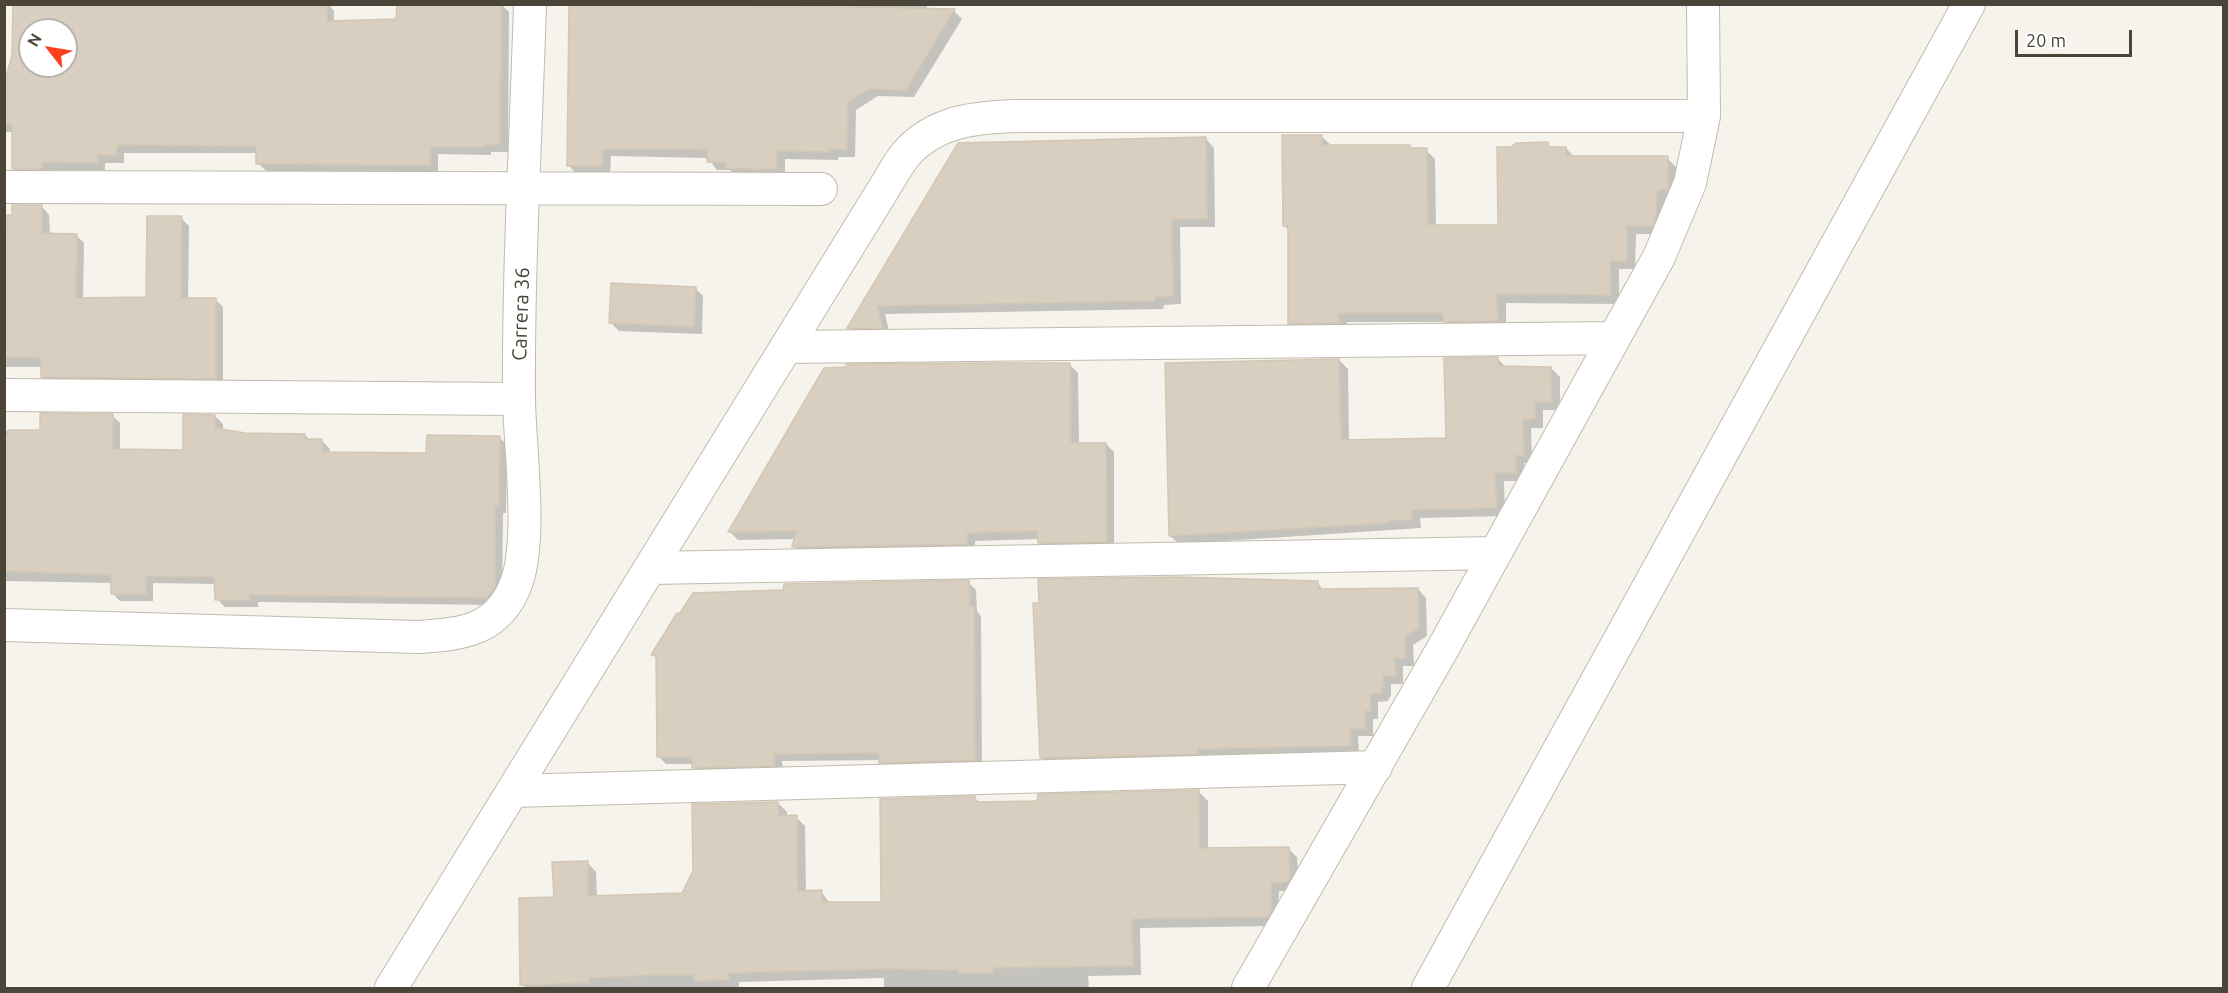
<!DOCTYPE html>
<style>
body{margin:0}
#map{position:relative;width:2228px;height:993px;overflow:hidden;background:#f6f3ec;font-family:Ubuntu,sans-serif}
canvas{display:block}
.frame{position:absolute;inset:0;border:6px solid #4b4439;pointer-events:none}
.north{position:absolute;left:18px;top:18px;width:60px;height:60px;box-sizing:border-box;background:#fff;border:2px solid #b7b4b0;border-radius:50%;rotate:301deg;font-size:16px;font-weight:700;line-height:24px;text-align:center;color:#4b4439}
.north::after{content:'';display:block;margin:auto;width:21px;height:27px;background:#fc3f1d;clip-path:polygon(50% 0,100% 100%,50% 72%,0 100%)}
.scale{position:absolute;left:2015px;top:30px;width:117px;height:27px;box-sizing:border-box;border:3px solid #4b4439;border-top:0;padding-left:8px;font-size:18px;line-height:21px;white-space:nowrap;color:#4b4439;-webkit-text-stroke:4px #fff;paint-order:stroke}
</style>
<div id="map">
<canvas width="2228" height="993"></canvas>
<div class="frame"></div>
<div class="north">N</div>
<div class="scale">20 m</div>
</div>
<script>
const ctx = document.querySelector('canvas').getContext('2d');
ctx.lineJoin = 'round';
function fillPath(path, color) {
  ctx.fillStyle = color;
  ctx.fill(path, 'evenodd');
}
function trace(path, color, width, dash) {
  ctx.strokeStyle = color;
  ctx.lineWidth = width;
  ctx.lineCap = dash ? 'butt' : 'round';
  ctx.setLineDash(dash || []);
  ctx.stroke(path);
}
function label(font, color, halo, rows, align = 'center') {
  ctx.font = font + ' Ubuntu,sans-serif';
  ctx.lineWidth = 4.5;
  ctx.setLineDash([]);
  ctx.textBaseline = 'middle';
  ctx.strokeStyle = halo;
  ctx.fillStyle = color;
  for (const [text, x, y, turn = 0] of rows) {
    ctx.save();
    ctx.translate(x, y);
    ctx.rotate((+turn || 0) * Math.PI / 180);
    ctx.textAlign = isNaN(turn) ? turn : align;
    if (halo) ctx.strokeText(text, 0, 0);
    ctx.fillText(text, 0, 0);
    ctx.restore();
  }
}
const shadow = new Path2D(`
 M14,4H328L334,11V22L398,21V4H501L509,12L508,152H491V155L438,154V172L266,171L258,163V153H124V163H105V170H50V177H21L13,168V132H4V82H7L14,55ZM30,30H66V66H30Z
 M927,4V10L954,11L962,19L914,97L878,96L856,110L855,157H838V160L785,159V176H736L730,170H717L708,158L611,156L610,174H577L569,166L571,5Z
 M1322,137L1332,146H1409L1413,150H1426L1435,159L1436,227H1499L1512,149L1547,144L1552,148H1566L1575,158H1667L1676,167V198L1665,200V226L1662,234H1636L1635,269H1619V304L1506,303V330H1453L1445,322H1347V331L1299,332L1290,323V231L1284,226Z
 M1206,139L1214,148L1215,227H1180L1181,304L1164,305L1163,309L885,314L890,336H857L849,328L959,144Z
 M42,207L49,215L50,235H76L84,243L83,299H148L181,218L189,226L188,300L215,299L223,307V386L50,385L42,377V367H4V235H8Z
 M695,288L703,296L702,334L619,331L611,323Z
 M1498,359L1506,367L1551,368L1560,377V410H1543V428H1531L1532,463H1524V481H1504L1505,516L1420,518L1421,528L1179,544L1170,536L1339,360L1348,369L1349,442L1447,440Z
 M1069,364L1078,373L1079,445L1106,444L1114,452V550L1048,551L1039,539L975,541V552L802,555L794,547L796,539L738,540L730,532Z
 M112,415L120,423V450L184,451L215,416L223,424V431L245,434L305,435L310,440L322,441L330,449L329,453L428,454L499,437L507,445L506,513H503L502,595L495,605L258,602V607H225L217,599L216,584L153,583V601H120L112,593L113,583L4,581V431H42Z
 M968,582L976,590L977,611L981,616L982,768L889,770L881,760L782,761L783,773L701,775L693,764H666L658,756L657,659L653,655Z
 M1317,583L1325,591L1418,589L1426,598L1427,636L1413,645L1414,666H1403V684H1391V695L1388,701L1378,702V719H1373V736H1358L1359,754L1050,766L1042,758Z
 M1198,791L1208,801V850L1288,848L1297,857L1299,888L1297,891H1279L1277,926L1140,928L1141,975L1088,976L1089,988H884V978L739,982V988H526L521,984L555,898L587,862L596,872L597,897L683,895L778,803L787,812V817H796L805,826L806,892L821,891L830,904L883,903L975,798L981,804L1038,802Z`);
const building = new Path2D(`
 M13,4H327V21L396,19L397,4H501L500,144L484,145L483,147H431L430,165H405L256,164V146L117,145L116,155H98V163L42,162V169H12V124H4V85L12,55ZM30,30H66V66H30Z
 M569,4L797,6L955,9L906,90L869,89L848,102L847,149H830V152L777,151V169H753L726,168V162H707V150L672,149H603L602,166H567Z
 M1282,135H1322V145H1410V148H1427L1428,225H1498L1497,147H1511L1516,143L1548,142L1549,147H1566V156H1668V189L1657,191L1656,216L1653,226H1627V261H1610L1611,295L1497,294L1498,321L1443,322L1442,313H1338L1339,323L1288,324V226H1283Z
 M1206,137L1207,219H1172L1173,296L1155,297V301L877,306L883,328H847L958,143Z
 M12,205H42V233L77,234L76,298L146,297L147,216H182L181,298H216V379L41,377V358L4,357V233H7V215H12Z
 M611,283L696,287L694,327L609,323Z
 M1498,357V366L1551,367L1552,402H1535V419L1523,420L1524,455H1516V473H1495L1497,508L1412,510V520H1390L1389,523L1169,536L1165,363L1339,359L1341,440L1446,438L1444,358Z
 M994,363H1070L1071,443H1106L1107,542L1038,543L1037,531L967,533V544L792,547L796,531L728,532L824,368L846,367V364Z
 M40,413L113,414V449L183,450V414L215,415V428L245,433L305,434V439H322V452L426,453L427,435L500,436L499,506H495V587L487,598L250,595V600H215L214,577L146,576V594H111V575L4,571V435H8V430H40Z
 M1176,577L1318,581V589L1418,588L1419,628L1405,637L1406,658H1395L1396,676H1383L1384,687L1381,688V693L1370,694L1371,711H1365V729H1350L1351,746L1198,749V754L1040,758L1033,603H1039L1038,579Z
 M969,580L970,606H974L975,760L879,763V753L774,754L775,766L692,768V757H657L656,655H651L677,613H680L693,593L783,590L784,584Z
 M1199,790L1200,848L1289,847L1290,878L1288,882L1271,883V912L1268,917L1132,919L1133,966L993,968V973H958V970L882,969L729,973V980L694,981V975H659L590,978L589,983L520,985L519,898L554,897L552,862L588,861V896L682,893L693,871L692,804L778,802L779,816L797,815L798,891L822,890V902H881L880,799L975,796L976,802L1037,801L1038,794Z`);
const minor = new Path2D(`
 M4,187L821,189
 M786,347L1614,338
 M4,395L519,399
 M650,568L1495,553
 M4,625L419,637C464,634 500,630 517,581C532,537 520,449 519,400C518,268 526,136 530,4
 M513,791L1376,767
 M391,988L883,190C890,179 897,165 906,154C935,121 976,117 1018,116H1704
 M1248,988L1442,650L1659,257L1690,183L1704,116L1703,4
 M1428,988L1969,4`);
const streetNames = [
 ["Carrera 36",521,314,-88]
];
fillPath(shadow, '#0003');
fillPath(building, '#d8cfc1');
trace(building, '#d3c7b4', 1.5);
trace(minor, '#c2bbae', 34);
trace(minor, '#fff', 32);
label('20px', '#4b4439', '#fff', streetNames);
</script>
